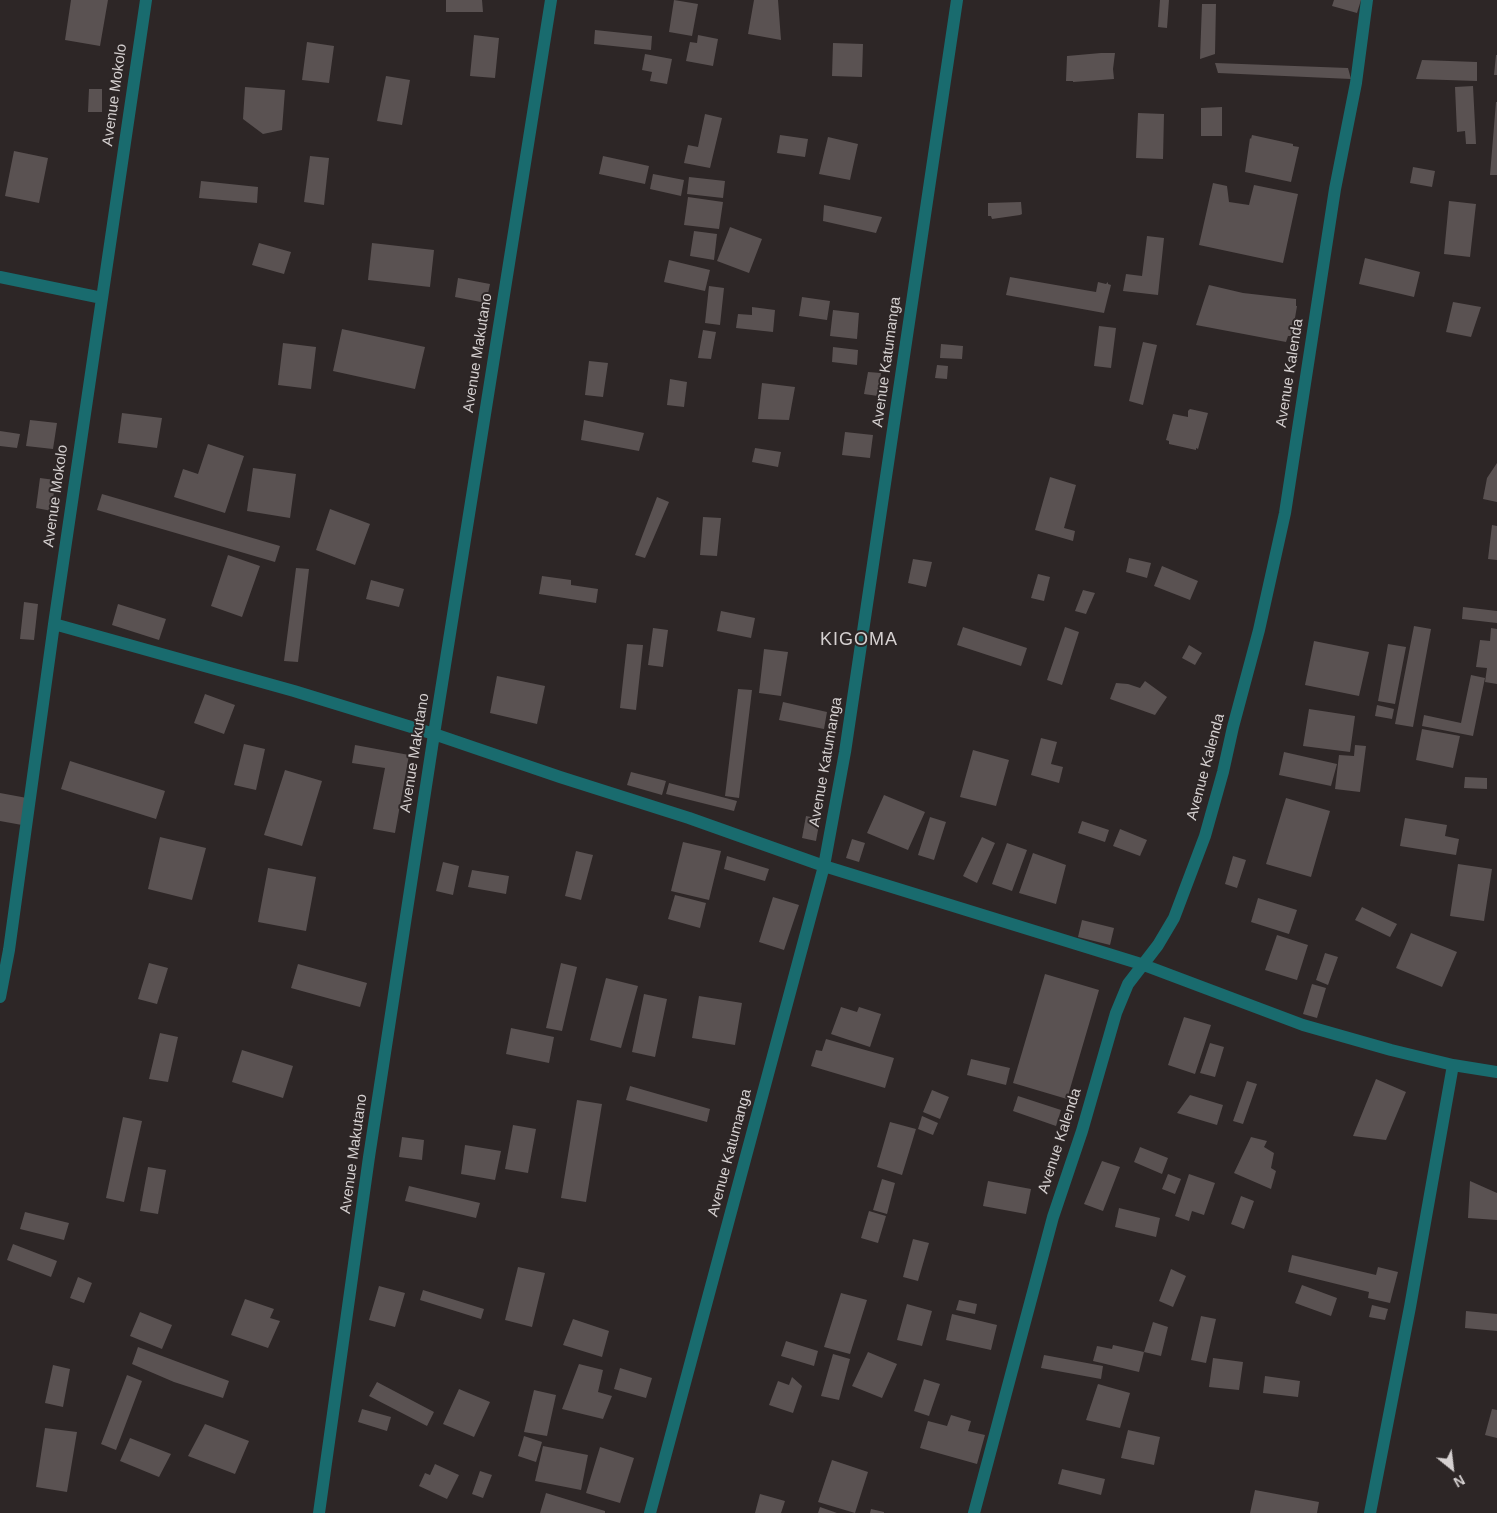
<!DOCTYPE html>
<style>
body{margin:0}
#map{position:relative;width:1497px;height:1513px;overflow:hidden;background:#2d2626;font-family:Arial,sans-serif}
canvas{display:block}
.north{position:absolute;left:1427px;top:1443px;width:50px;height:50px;-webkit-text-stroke:4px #2d2626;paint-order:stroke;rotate:151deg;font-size:14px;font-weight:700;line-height:20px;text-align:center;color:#d5d0d0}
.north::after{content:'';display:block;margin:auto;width:18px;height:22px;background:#d5d0d0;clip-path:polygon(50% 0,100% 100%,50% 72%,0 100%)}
</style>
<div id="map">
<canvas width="1497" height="1513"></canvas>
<div class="north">N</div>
</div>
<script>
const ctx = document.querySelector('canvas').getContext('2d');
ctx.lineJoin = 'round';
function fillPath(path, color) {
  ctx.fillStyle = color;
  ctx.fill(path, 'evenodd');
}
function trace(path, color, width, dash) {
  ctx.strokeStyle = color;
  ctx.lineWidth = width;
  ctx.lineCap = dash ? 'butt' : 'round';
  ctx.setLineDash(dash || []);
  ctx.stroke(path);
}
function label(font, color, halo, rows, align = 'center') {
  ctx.font = font + ' Arial,sans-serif';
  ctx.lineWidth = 4;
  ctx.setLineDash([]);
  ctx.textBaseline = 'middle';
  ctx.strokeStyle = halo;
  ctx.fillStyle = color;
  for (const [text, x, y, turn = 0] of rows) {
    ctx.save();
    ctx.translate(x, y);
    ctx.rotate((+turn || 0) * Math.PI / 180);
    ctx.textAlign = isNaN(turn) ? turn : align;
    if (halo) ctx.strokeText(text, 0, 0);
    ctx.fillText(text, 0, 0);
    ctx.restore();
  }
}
const building = new Path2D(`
 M71,0H108L100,46L65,40Z
 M446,0H482L483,12H446Z
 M674,0L698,4L692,36L669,32Z
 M754,0H778L781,40L748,34Z
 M1160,0H1169L1167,28L1158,27Z
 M1334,0H1361L1357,13L1332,6Z
 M1202,4H1216L1215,54L1200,59Z
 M595,30L652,36L651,50L594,44Z
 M474,35L499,38L495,78L470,76Z
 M698,35L718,39L713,66L686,61L690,42L697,43Z
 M307,42L334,46L329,83L302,80Z
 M833,43L863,44L862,77L832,76Z
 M1101,53H1115L1113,69L1114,79L1073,82V81H1066L1067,56Z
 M645,54L672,59L667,84L650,81L652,72L642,70Z
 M1496,55H1497V75H1494Z
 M1422,60L1477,62V81L1416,79Z
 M1215,63L1348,68L1351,79L1218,73Z
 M386,76L410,80L402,125L377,121Z
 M1473,86L1476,144H1466L1465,131L1457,132L1455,87Z
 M245,87L285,90L282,130L263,134L243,119Z
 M89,89H102V112H88Z
 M1496,102H1497V175H1490Z
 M1222,107V136H1201V108Z
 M1138,113L1164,114L1163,159L1136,158Z
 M705,114L722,118L710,168L684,163L688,145L698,147Z
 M780,135L808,139L805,157L777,153Z
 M1252,135L1293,144V146L1299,147L1291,182L1245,172L1250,138L1251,139Z
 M828,137L858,144L850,180L819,174Z
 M14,151L48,158L39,203L5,196Z
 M310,156L329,158L324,205L304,202Z
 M603,156L649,166L645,184L599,174Z
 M1413,167L1435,171L1432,187L1410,183Z
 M653,174L684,180L681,196L650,189Z
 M689,177L725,181L723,198L687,194Z
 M201,181L258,187L257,203L199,198Z
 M1213,183L1227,186L1229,202L1249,205L1254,185L1298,194L1283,263L1199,245Z
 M688,197L723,202L719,229L684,225Z
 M1449,201L1476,204L1470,257L1444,254Z
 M1021,202L1022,214L1020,215L992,219L991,216H988V203Z
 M824,205L882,217L876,233L823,221Z
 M730,227L762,239L749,273L717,261Z
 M694,231L717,234L714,260L690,256Z
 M1147,236L1164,238L1158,295L1123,291L1126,274L1142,276Z
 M259,243L291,252L284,274L252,265Z
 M372,243L434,250L430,287L368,280Z
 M1365,258L1420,272L1414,297L1359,284Z
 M669,260L710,270L705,291L664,282Z
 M1010,277L1096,292L1098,282L1106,284L1108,282V284L1111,285L1104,313L1006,295Z
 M458,278L490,284L486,303L455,297Z
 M1209,285L1243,293L1296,299V306H1297L1292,336H1288L1286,342L1196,325Z
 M709,286L724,288L720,325L705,323Z
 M802,297L830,301L827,320L799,316Z
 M1453,302L1481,307L1471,337L1446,332Z
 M752,307L775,310L773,332L736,328L738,314L752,315Z
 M833,310L859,313L857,339L830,336Z
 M1099,326L1116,328L1111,368L1094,366Z
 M342,329L425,347L415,389L333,371Z
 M703,330L716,332L711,359L698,358Z
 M1143,342L1157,345L1143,405L1129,401Z
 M283,343L316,347L311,389L278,385Z
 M941,344L963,346L962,359L940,358Z
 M833,347L858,350L857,365L832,362Z
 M589,361L608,363L603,397L585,395Z
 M937,365L948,366L947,379L935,378Z
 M868,372L881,373L878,396L864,394Z
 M670,379L687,382L684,407L667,405Z
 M762,383L795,387L789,420L758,419Z
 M1190,409L1208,413L1198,449L1196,448V450L1169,444V441L1166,440L1173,414L1188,417V411Z
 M122,413L162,418L157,448L118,443Z
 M30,420L57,423L53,449L26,446Z
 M584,420L644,433L639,451L581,440Z
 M0,431L20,434L17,448L0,446Z
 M845,432L873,435L870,458L842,455Z
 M208,444L244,456L225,513L174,497L183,469L198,474Z
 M755,448L781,452L778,467L752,462Z
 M1497,463V502L1483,499L1487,478Z
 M253,468L296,474L290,518L247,511Z
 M1050,477L1076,485L1064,528L1075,531L1073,541L1035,530Z
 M40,478L55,480L52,511L36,508Z
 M102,494L280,546L275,562L97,510Z
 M657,497L669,502L645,558L635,555Z
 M330,509L370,524L355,565L316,550Z
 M703,517L721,518L717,556L700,555Z
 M1492,525L1497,526V560L1488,559Z
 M228,555L260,566L242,617L211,606Z
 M1129,558L1151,563L1147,578L1126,572Z
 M913,559L932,562L926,587L908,583Z
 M1162,566L1198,581L1190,600L1154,586Z
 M296,568L309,569L298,662L284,661Z
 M1038,574L1050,577L1044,601L1031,598Z
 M542,576L571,580V585L598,589L596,603L539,594Z
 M371,580L404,589L399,607L366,599Z
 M1083,590L1095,593L1086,614L1075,611Z
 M24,602L38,604L34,640L20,639Z
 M118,604L166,619L159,640L112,625Z
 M1463,607L1497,611V623L1462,619Z
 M721,611L755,618L751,638L717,631Z
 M1414,626L1431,629L1413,727L1395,724Z
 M963,627L1027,648L1021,666L957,645Z
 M1065,627L1079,632L1062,685L1047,680Z
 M653,628L668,630L663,667L648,665Z
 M1491,628L1497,629V684L1485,682L1487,668L1476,667L1480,640L1490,641Z
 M1314,641L1369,652L1359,696L1305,685Z
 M627,644L643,645L636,710L620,708Z
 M1388,644L1406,647L1395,704L1378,701Z
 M1189,645L1202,653L1195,665L1182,658Z
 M764,649L788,652L781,696L759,693Z
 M1471,675L1485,678L1473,736L1422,726L1424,715L1461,723Z
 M497,676L545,686L537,724L490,713Z
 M1145,681L1167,697L1155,715L1110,699L1116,683L1128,684L1140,688Z
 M738,689L752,690L739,798L725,796Z
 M205,694L235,705L224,734L194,723Z
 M783,702L827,712L824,729L779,720Z
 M1377,705L1394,709L1392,719L1375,716Z
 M1309,709L1355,716L1350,752L1303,746Z
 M1422,729L1460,736L1453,768L1416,760Z
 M1041,738L1057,742L1051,764L1063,767L1059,783L1031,775Z
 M244,744L265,749L256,790L234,785Z
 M355,745L409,755L395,833L373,829L385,768L352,763Z
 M1355,745L1366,746L1360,792L1335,789L1339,755L1354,756Z
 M973,750L1009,760L996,806L960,797Z
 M1284,752L1337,764L1331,786L1279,775Z
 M70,761L165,791L156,819L61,789Z
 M285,770L322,781L302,846L264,835Z
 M631,772L666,781L662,795L627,785Z
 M1465,777L1487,778V789L1464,788Z
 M669,783L737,801L734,811L666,794Z
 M0,793L27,798L22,825L0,821Z
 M884,795L925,812L908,850L867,833Z
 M1286,798L1330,811L1311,877L1266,864Z
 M806,816L820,819L816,841L802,838Z
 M930,817L946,822L934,860L918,855Z
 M1405,818L1447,825L1445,836L1459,839L1456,855L1400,846Z
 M1082,821L1109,830L1105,842L1078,833Z
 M1120,829L1147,840L1140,856L1113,846Z
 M160,837L206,848L192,900L148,889Z
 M982,837L995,843L977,883L963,876Z
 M852,839L865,843L859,862L846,858Z
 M683,842L721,851L709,900L671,891Z
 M1007,843L1027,850L1012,891L992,884Z
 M576,851L593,855L581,900L565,896Z
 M1033,853L1066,865L1056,904L1019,893Z
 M727,856L769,869L765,881L724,869Z
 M1233,856L1246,860L1237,888L1225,884Z
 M443,862L459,866L453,895L436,891Z
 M1458,864L1492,869L1484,921L1450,916Z
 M268,868L316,877L306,931L258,922Z
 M472,870L509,876L506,894L468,887Z
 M675,895L706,903L700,928L668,919Z
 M773,897L799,905L784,950L759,942Z
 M1258,898L1297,910L1289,934L1251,922Z
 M1362,907L1397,924L1390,937L1355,920Z
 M1082,920L1114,928L1110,945L1078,937Z
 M1411,933L1457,952L1442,987L1396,968Z
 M1277,935L1308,945L1297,980L1265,970Z
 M1325,953L1338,957L1328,985L1316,980Z
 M149,963L168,968L157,1004L138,999Z
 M561,963L577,967L562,1031L546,1028Z
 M298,964L367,983L360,1007L291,988Z
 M1045,974L1099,990L1067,1099L1013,1083Z
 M606,978L638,986L621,1048L590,1040Z
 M1312,984L1326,988L1317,1018L1303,1014Z
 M644,994L667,999L655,1057L632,1052Z
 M699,996L742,1003L735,1045L692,1038Z
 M841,1007L857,1012L859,1007L881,1014L870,1047L831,1034Z
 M1184,1017L1211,1025L1195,1074L1168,1065Z
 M511,1028L554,1037L549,1063L506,1054Z
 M160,1033L178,1037L168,1082L149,1079Z
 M826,1039L894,1058L885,1088L811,1066L816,1050L822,1051Z
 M1210,1043L1224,1047L1215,1077L1200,1073Z
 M242,1050L293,1066L283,1098L232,1082Z
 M971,1059L1010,1068L1006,1085L967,1075Z
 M1376,1079L1406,1092L1386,1140L1353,1136Z
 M1247,1081L1257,1084L1243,1124L1233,1121Z
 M630,1086L710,1109L707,1122L626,1100Z
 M932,1090L949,1097L940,1119L923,1112Z
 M1190,1095L1223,1105L1217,1125L1177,1113Z
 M1018,1096L1061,1110L1056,1126L1013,1111Z
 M577,1100L602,1104L586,1202L561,1198Z
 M922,1116L938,1123L933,1135L918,1129Z
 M123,1117L142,1121L124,1202L106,1198Z
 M890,1122L916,1129L902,1175L877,1167Z
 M513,1125L536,1129L528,1173L505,1169Z
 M402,1137L424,1140L422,1160L399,1157Z
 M1251,1137L1267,1141L1264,1147L1274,1153L1271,1168L1276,1171L1271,1189L1234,1173Z
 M465,1145L501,1151L495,1180L461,1174Z
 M1140,1147L1168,1158L1162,1174L1134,1162Z
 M1102,1161L1120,1167L1103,1211L1084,1204Z
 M148,1167L166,1170L158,1214L140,1211Z
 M1168,1174L1181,1179L1175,1194L1162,1189Z
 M1189,1174L1215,1183L1204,1215L1192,1211L1189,1221L1175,1216Z
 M882,1179L895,1183L887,1214L873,1210Z
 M988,1181L1031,1189L1026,1214L983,1206Z
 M1470,1181L1497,1193V1220L1468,1218Z
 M409,1186L480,1203L476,1218L405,1201Z
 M1241,1196L1254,1201L1244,1229L1231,1224Z
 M1119,1208L1160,1218L1156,1237L1115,1227Z
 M869,1211L886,1216L878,1243L861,1238Z
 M25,1212L69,1223L64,1240L20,1229Z
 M913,1239L929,1243L918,1281L903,1277Z
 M13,1244L57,1261L51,1277L7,1260Z
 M1292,1255L1376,1275L1378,1267L1398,1272L1390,1303L1368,1298L1369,1292L1288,1272Z
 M518,1267L545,1273L532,1327L505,1320Z
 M1171,1269L1186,1276L1173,1307L1159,1301Z
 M78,1277L92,1283L84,1303L70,1298Z
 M1302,1285L1337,1298L1331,1316L1295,1303Z
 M379,1286L405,1293L395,1327L369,1320Z
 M423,1290L484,1309L481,1319L420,1300Z
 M841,1293L867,1300L850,1354L824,1347Z
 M245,1299L274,1309L270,1318L280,1321L268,1348L231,1335Z
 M959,1300L977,1304L975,1314L956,1310Z
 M907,1304L932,1311L922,1346L897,1340Z
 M1372,1305L1388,1309L1385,1320L1369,1317Z
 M1466,1311L1497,1314V1331L1465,1328Z
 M140,1312L172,1325L162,1349L130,1336Z
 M952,1314L997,1325L991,1350L946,1340Z
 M1201,1316L1216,1319L1206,1363L1191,1360Z
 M573,1319L609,1331L602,1357L563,1345Z
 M1153,1322L1168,1327L1161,1356L1144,1352Z
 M786,1341L818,1351L814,1366L781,1356Z
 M1113,1345L1144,1352L1139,1372L1093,1361L1097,1346L1112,1349Z
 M138,1347L229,1381L223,1398L174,1382L132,1364Z
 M868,1352L897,1364L882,1398L852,1386Z
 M833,1354L850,1359L839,1400L821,1396Z
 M1044,1355L1103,1366L1101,1379L1041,1368Z
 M1213,1358L1243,1362L1239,1390L1209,1387Z
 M579,1364L603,1370L598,1392L612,1396L603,1419L562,1409Z
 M53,1365L70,1369L63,1407L45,1403Z
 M620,1368L652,1378L646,1398L614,1389Z
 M127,1375L142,1381L116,1450L101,1444Z
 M1265,1376L1300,1381L1298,1397L1263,1393Z
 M792,1377L802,1386L793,1413L769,1405L778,1381L789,1385Z
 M924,1379L940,1384L929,1416L914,1411Z
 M377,1382L434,1412L427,1426L369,1396Z
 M1098,1384L1130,1393L1120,1428L1086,1420Z
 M459,1389L490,1402L474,1437L443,1424Z
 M534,1390L556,1395L547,1436L524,1432Z
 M362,1409L391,1417L387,1431L358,1422Z
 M1492,1409L1497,1410V1438L1485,1435Z
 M951,1415L971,1421L968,1431L985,1435L977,1464L920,1448L928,1421L947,1426Z
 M205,1424L249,1441L235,1474L188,1456Z
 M45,1428L77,1432L67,1492L36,1487Z
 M1128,1430L1160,1437L1154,1465L1121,1458Z
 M524,1436L542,1442L536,1462L518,1456Z
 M130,1438L171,1454L159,1477L120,1461Z
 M543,1446L588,1455L581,1490L535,1481Z
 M600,1447L634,1458L620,1503L586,1493Z
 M832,1460L868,1472L855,1513L818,1502Z
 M435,1464L459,1475L447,1499L419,1486L425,1473L430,1475Z
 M1062,1469L1105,1479L1101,1495L1058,1484Z
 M480,1471L492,1475L483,1498L472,1494Z
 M1255,1490L1319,1502L1317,1513H1250Z
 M546,1493L605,1511V1513H540Z
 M760,1494L785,1501L781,1513H755Z
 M820,1507L837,1513H818Z
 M871,1509L884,1512V1513H870Z`);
const minor = new Path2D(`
 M0,277L102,298
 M54,624L294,691L434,734L560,777L689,818L824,866L1141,964L1303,1025L1391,1050L1453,1065L1497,1072
 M0,997L9,950L54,624L146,0
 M319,1513L369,1157L434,734L551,0
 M650,1513L824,866L845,752L957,0
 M974,1513L1053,1217L1082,1131L1116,1013L1128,984L1158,945L1174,918L1205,836L1223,772L1233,727L1259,630L1285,513L1335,189L1356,83L1367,0
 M1370,1513L1410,1307L1453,1065`);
const streetNames = [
 ["Avenue Mokolo",115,95,-82],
 ["Avenue Makutano",478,353,-81],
 ["Avenue Katumanga",887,362,-82],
 ["Avenue Kalenda",1290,373,-81],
 ["Avenue Mokolo",56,496,-82],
 ["Avenue Makutano",415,753,-81],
 ["Avenue Katumanga",826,762,-80],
 ["Avenue Kalenda",1206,767,-75],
 ["Avenue Kalenda",1060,1141,-72],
 ["Avenue Katumanga",730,1153,-75],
 ["Avenue Makutano",354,1154,-82]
];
const quarterNames = [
 ["KIGOMA",859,640]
];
fillPath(building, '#5a5252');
trace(minor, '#196b6e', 12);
label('15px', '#d5d0d0', '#2d2626', streetNames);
ctx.letterSpacing = '1px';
label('18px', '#d5d0d0', '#2d2626', quarterNames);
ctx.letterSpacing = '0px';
</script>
